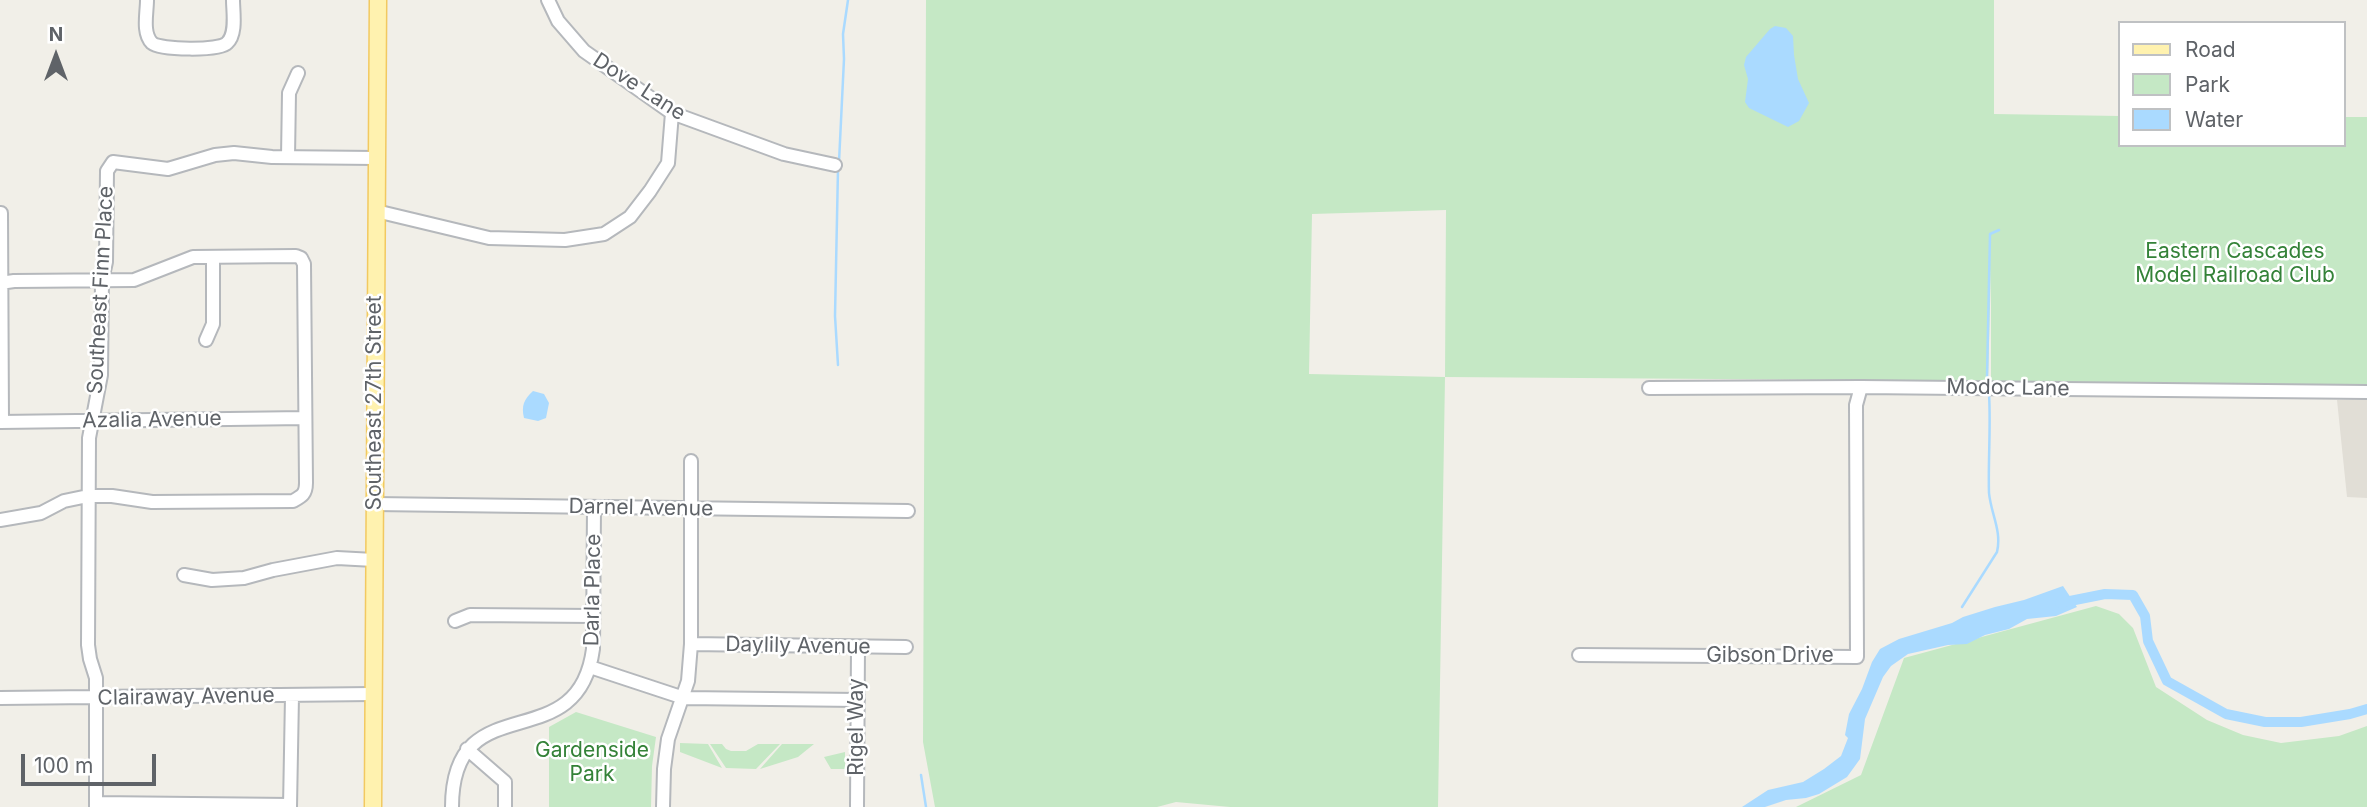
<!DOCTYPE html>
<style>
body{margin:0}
#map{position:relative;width:2367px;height:807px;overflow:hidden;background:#f1efe8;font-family:Inter,sans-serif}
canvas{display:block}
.legend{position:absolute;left:2118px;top:21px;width:228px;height:126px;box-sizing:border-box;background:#fff;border:2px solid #bfc1c3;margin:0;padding:9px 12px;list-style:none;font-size:21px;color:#5f6368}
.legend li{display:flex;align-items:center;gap:14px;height:35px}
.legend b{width:35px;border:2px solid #bfc1c3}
.north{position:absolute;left:21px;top:21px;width:70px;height:70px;-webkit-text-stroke:5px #fff;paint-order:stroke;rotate:0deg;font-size:19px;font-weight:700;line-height:28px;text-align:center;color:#5f6368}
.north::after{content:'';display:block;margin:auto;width:24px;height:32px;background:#5f6368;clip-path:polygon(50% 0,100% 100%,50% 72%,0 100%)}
.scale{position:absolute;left:21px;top:754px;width:135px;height:32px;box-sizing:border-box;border:4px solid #5f6368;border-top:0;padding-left:9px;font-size:21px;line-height:24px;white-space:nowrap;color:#5f6368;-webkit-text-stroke:5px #fff;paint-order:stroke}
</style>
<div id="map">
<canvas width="2367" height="807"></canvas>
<ul class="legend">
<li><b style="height:9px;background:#fff2af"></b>Road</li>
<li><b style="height:19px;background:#c5e8c5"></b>Park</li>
<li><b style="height:19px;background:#aadaff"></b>Water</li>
</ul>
<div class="north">N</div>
<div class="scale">100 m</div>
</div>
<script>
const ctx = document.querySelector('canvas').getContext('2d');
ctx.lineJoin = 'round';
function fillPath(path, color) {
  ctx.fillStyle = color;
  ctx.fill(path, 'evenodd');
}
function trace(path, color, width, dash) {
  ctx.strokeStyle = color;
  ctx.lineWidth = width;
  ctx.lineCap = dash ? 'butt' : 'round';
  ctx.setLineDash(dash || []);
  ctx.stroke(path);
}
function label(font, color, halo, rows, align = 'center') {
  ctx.font = font + ' Inter,sans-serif';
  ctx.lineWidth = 5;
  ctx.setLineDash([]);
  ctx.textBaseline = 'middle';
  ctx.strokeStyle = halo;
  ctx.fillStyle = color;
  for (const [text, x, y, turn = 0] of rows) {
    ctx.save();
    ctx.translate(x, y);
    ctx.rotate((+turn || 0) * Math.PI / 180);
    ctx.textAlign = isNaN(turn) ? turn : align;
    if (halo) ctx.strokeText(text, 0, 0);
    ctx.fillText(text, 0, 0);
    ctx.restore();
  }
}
const education = new Path2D(`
 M2367,399V498L2347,497L2337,400Z`);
const green = new Path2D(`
 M926,0H1994V114L2120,116V145H2344V117H2367V385L1991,383V269L1988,381L1445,377L1438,807H1230L1176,802L1157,807H935L923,742ZM1446,210L1445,377L1309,374L1312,214Z
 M2096,606L2119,614L2133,628L2156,687L2207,720L2243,735L2281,743L2339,736L2367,726V807H1796L1861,775L1904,658Z
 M576,712L656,737L652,766L651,807H549V727Z
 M680,743L708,744L722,768L680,752Z
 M710,744H722L726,749L731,751H746L758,744H780L756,769L726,768Z
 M782,744H814L798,757L760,769Z
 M845,752V769H831L824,757Z`);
const water = new Path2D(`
 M1775,26L1786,28L1793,36L1794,55L1798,79L1809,103L1799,121L1788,127L1749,108L1745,102L1748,79L1744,65L1746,57L1770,29Z
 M533,391L544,394L549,403L546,418L538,421L524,418C521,406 524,399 533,391Z
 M2063,586L2077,607L2056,616L2027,619L2009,629L1985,635L1967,644L1948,645L1908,654L1891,666L1883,677L1865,719L1860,759L1847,777L1819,794L1806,798L1786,800L1765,807H1742L1768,790L1803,782L1824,769L1841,756L1848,738L1845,735L1849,714L1862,689L1872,662L1880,649L1899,639L1952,623L1963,617L1995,607L2024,600Z`);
const stream = new Path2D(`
 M839,162L844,59L843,34L848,0
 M838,365L835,316L838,169
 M1987,377L1990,234L1999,230
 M1962,607L1997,552C2002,531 1991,514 1989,493C1988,460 1991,427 1989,394
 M921,775L926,807`);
const canal = new Path2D(`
 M2060,603L2105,594L2133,595L2145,616L2148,641L2167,681L2226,714L2265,722H2301L2350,714L2367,709`);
const minor = new Path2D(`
 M147,0C147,13 142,33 152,43C160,50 220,51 227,43C237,34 233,12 233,0
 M548,0L558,21L584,51L672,113L784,154L835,165
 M288,157L289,93L298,73
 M376,211L489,238L565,240L604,234L630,217L650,191L668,163L672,113
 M1,213L2,422
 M0,283L14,281L134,280L193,257L296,256L301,258L304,264L306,483C306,494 302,496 293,501L152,502L112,496H88L64,501L41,513L0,520
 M206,340L213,324V257
 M1649,388L1861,387L2367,392
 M0,422L305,418
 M374,504L908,511
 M184,575L212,580L244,578L273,570L337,558L374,560
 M455,621L470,615L593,616
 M691,644L906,647
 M1579,655L1857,657L1856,405L1861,387
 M590,667L684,698L858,700
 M0,698L373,694
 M467,749L505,782V807
 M96,803L290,805
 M96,807V678L90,659L88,645L89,438L101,375L102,280L106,262L107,171L113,162L168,169L215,155L234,153L272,157L376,158
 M290,807L292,696
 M452,807C452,682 578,762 593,649L594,507
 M663,807L664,769L668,739L688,681L691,644V461
 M857,807L858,647`);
const major = new Path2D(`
 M373,807L378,0`);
const streetNames = [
 ["Dove Lane",639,87,33],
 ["Southeast Finn Place",101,290,-87],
 ["Modoc Lane",2008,388,1],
 ["Southeast 27th Street",375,403,-90],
 ["Azalia Avenue",152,420,-1],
 ["Darnel Avenue",641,508,1],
 ["Darla Place",593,590,-89],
 ["Daylily Avenue",798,646,1],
 ["Gibson Drive",1770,656],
 ["Clairaway Avenue",186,697,-1],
 ["Rigel Way",857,727,-90]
];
const parkNames = [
 ["Eastern Cascades",2235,252],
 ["Model Railroad Club",2235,276],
 ["Gardenside",592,751],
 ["Park",592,775]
];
fillPath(education, '#e1ded6');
fillPath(green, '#c5e8c5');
fillPath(water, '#aadaff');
trace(stream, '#aadaff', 2.5);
trace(canal, '#aadaff', 10);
trace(minor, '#b5b8bc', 16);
trace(major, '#f2c960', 19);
trace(minor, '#fff', 12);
trace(major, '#fff2af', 16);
label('21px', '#5f6368', '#fff', streetNames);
label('21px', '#348238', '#fff', parkNames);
</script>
